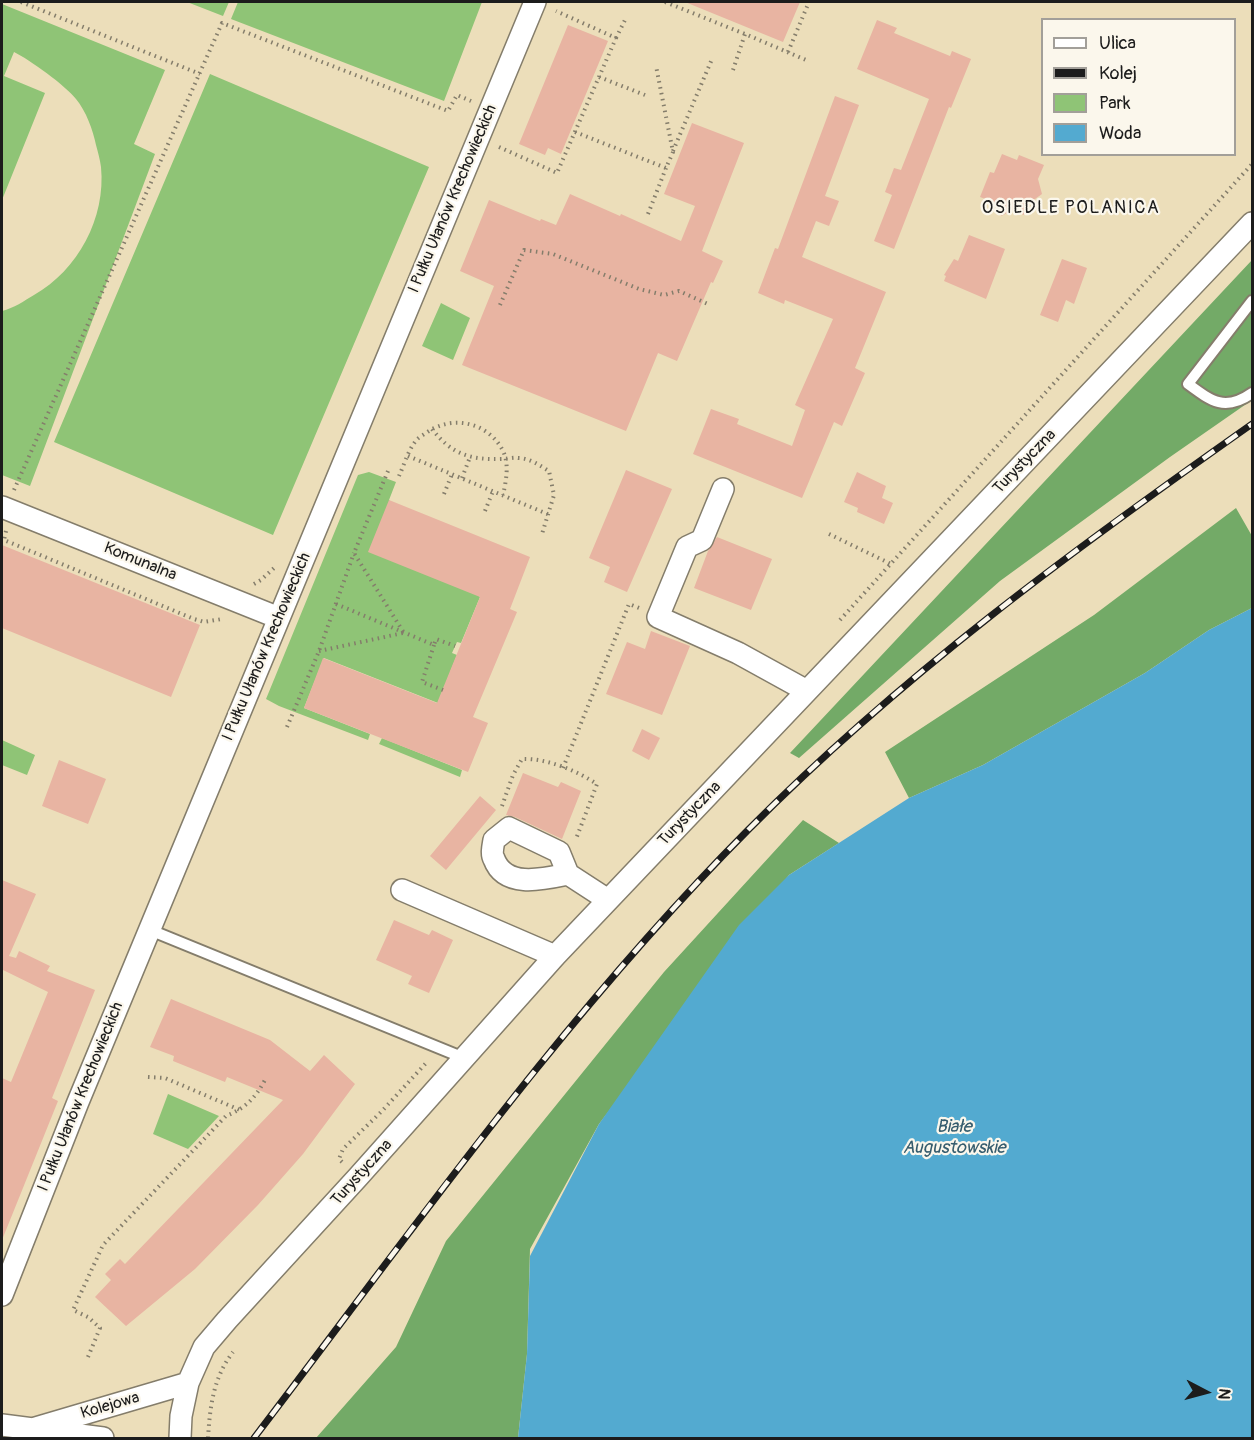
<!DOCTYPE html>
<meta charset="utf-8">
<style>
body{margin:0}
#map{position:relative;width:1254px;height:1440px;overflow:hidden;background:#ecdeba;font-family:Pangolin,sans-serif}
canvas{display:block}
.frame{position:absolute;inset:0;border:3px solid #1c1c1c;pointer-events:none}
.legend{position:absolute;left:1041px;top:18px;width:195px;height:138px;box-sizing:border-box;background:#fbf7ec;border:2px solid #a29f99;margin:0;padding:8px 10px;list-style:none;font-size:18px;color:#1c1c1c}
.legend li{display:flex;align-items:center;gap:12px;height:30px}
.legend b{width:30px;border:2px solid #a29f99}
.north{position:absolute;left:1176px;top:1362px;width:60px;height:60px;-webkit-text-stroke:4px #fbf7ec;paint-order:stroke;rotate:96deg;font-size:16px;font-weight:700;line-height:24px;text-align:center;color:#1c1c1c}
.north::after{content:'';display:block;margin:auto;width:21px;height:27px;background:#1c1c1c;clip-path:polygon(50% 0,100% 100%,50% 72%,0 100%)}
</style>
<div id="map">
<canvas width="1254" height="1440"></canvas>
<div class="frame"></div>
<ul class="legend">
<li><b style="height:8px;background:#fff"></b>Ulica</li>
<li><b style="height:8px;background:#1c1c1c"></b>Kolej</li>
<li><b style="height:16px;background:#8fc476"></b>Park</li>
<li><b style="height:16px;background:#53aad0"></b>Woda</li>
</ul>
<div class="north">N</div>
</div>
<script>
const ctx = document.querySelector('canvas').getContext('2d');
ctx.lineJoin = 'round';
function fillPath(path, color) {
  ctx.fillStyle = color;
  ctx.fill(path, 'evenodd');
}
function trace(path, color, width, dash) {
  ctx.strokeStyle = color;
  ctx.lineWidth = width;
  ctx.lineCap = dash ? 'butt' : 'round';
  ctx.setLineDash(dash || []);
  ctx.stroke(path);
}
function label(font, color, halo, rows, align = 'center') {
  ctx.font = font + ' Pangolin,sans-serif';
  ctx.lineWidth = 4.5;
  ctx.setLineDash([]);
  ctx.textBaseline = 'middle';
  ctx.strokeStyle = halo;
  ctx.fillStyle = color;
  for (const [text, x, y, turn = 0] of rows) {
    ctx.save();
    ctx.translate(x, y);
    ctx.rotate((+turn || 0) * Math.PI / 180);
    ctx.textAlign = isNaN(turn) ? turn : align;
    if (halo) ctx.strokeText(text, 0, 0);
    ctx.fillText(text, 0, 0);
    ctx.restore();
  }
}
const green = new Path2D(`
 M187,2H229L223,16Z
 M238,2H482L444,101L231,19Z
 M2,4L165,70L134,144L155,154L30,486L2,475V311C14,308 24,301 34,295C78,270 106,218 101,167C100,160 98,152 96,145C93,130 86,111 76,99C65,85 30,60 14,52L4,76L45,93L2,200Z
 M210,74L429,167L273,535L54,442Z
 M441,303L470,318L453,360L422,346Z
 M369,472L396,482L389,500L480,597L461,643L457,642L452,653L457,655L438,703L324,658L304,708L370,734L368,740L279,706L266,699L358,475Z
 M382,738L462,770L460,777L379,744Z
 M2,740L35,755L27,775L2,765Z
 M168,1094L219,1116L188,1149L153,1134Z`);
const forest = new Path2D(`
 M1252,260V400L1170,457L1000,581L799,758L790,753Z
 M1236,508L1252,536V608L1209,630L1145,673L983,765L909,798L885,752L1094,615Z
 M803,820L839,843L789,875L599,1124L530,1249L527,1354L518,1438H316L396,1347L446,1241L664,972Z`);
const water = new Path2D(`
 M1252,608V1438H518L527,1354L530,1256L599,1124L739,925L789,875L909,798L983,765L1145,673L1209,630Z`);
const building = new Path2D(`
 M685,2H800L783,42Z
 M877,20L897,28L894,33L950,56L952,51L971,59L951,108L949,107L894,249L874,241L892,195L885,192L894,168L901,170L929,99L857,69Z
 M568,25L608,41L561,154L548,148L545,155L519,144Z
 M835,96L859,105L825,196L839,201L829,226L816,221L802,257L886,292L855,368L865,373L842,426L834,422L802,498L693,454L711,409L739,419L737,424L792,446L805,410L795,405L833,319L785,300L784,304L758,293L775,248L778,249Z
 M692,123L744,143L702,251L723,261L713,283L711,282L677,361L658,353L626,431L462,365L494,286L460,271L489,200L540,221L541,219L556,225L570,194L620,216L621,214L681,241L695,206L664,194Z
 M1002,154L1017,160L1019,155L1044,165L1038,179L1042,194L1028,204L1024,215L1013,210L1001,216L996,203L980,197L990,172L994,173Z
 M969,235L1005,249L986,299L944,281L946,276L944,275L954,259L958,261Z
 M1062,259L1087,268L1074,304L1066,300L1058,322L1040,315Z
 M626,470L672,489L627,592L604,582L610,567L589,558Z
 M857,472L886,486L882,498L893,503L884,524L857,512L858,508L844,502Z
 M389,500L530,557L510,609L517,612L473,717L488,723L468,772L304,708L323,658L437,703L480,597L368,552Z
 M717,537L772,559L751,610L694,588L708,551Z
 M2,545L200,625L171,697L2,628Z
 M651,631L690,646L662,715L606,694L627,642L645,649Z
 M642,729L660,738L649,760L632,751Z
 M59,760L106,779L88,824L42,806Z
 M523,773L558,787L561,782L581,791L562,839L515,817L506,815Z
 M480,796L496,810L446,870L430,856Z
 M2,880L36,894L9,956L16,958L19,951L50,966L47,971L95,990L52,1098L58,1101L2,1240V1078L11,1082L48,992L3,970L2,974Z
 M394,920L429,935L432,930L453,940L429,993L408,984L412,976L376,960Z
 M171,999L270,1040L310,1071L324,1055L355,1084L303,1154L258,1205L195,1269L126,1326L95,1297L111,1280L105,1274L120,1259L125,1264L283,1100L227,1077L225,1082L173,1061L174,1056L150,1047Z`);
const path = new Path2D(`
 M21,2L200,74
 M665,2L745,34
 M616,38L625,20
 M788,52L809,2
 M733,70L745,34L806,60
 M599,77L645,95
 M575,132L666,168L673,152L656,66
 M499,147L557,173L616,38L556,11
 M673,151L712,59
 M648,214L666,168
 M500,305L524,250L553,254L639,289L664,295L679,291L708,304
 M432,429C452,455 471,460 503,459C508,459 513,457 518,458C529,458 539,465 549,471L554,495L542,534
 M408,456L550,515
 M388,471L354,553L404,633
 M399,476C404,465 408,451 415,442C417,438 422,436 426,433C451,415 486,421 502,449C510,463 506,481 503,495
 M462,478L470,457
 M14,490L222,23L448,111L457,95L471,101
 M444,494L452,474
 M485,511L493,491
 M6,531L4,540L194,619L204,622L222,619
 M829,534L891,564
 M254,584L261,580L274,568
 M336,604L434,645L436,639L455,646
 M840,620L1252,164
 M434,645L422,682L443,690
 M319,651L403,633
 M287,727L319,651L354,553
 M563,768L629,604L639,608
 M502,806L513,775L522,759C547,758 577,771 597,784L576,839
 M148,1077L165,1078L240,1110
 M342,1162L339,1159L343,1149L382,1111L427,1062
 M88,1357L100,1328L88,1317L73,1310L103,1245L226,1116C246,1108 255,1098 265,1080
 M208,1438C210,1407 213,1378 233,1352`);
const lane = new Path2D(`
 M1252,301L1188,384C1211,401 1225,412 1252,393
 M150,930L464,1058`);
const street = new Path2D(`
 M723,489L702,540L687,547L658,617L738,653L807,691
 M2,507L279,618
 M568,874C544,879 505,889 494,859C491,854 493,846 494,840L509,828L559,852L568,874L608,900
 M402,890L555,956
 M2,1295L78,1102L535,2
 M2,1425L103,1438
 M32,1429L188,1383
 M180,1438L181,1416L188,1383L204,1347L227,1320L358,1177L555,956L1252,223`);
const rail = new Path2D(`
 M254,1438C412,1231 564,1015 748,830C903,674 1073,550 1252,424`);
const streetNames = [
 ["I Pułku Ułanów Krechowieckich",453,199,-67],
 ["Turystyczna",1025,462,-46],
 ["Komunalna",140,562,22],
 ["I Pułku Ułanów Krechowieckich",267,647,-67],
 ["Turystyczna",690,814,-46],
 ["I Pułku Ułanów Krechowieckich",81,1097,-68],
 ["Turystyczna",362,1173,-48],
 ["Kolejowa",110,1406,-16]
];
const neighbourhoodNames = [
 ["OSIEDLE POLANICA",1071,208]
];
const waterNames = [
 ["Białe",954,1127],
 ["Augustowskie",954,1148]
];
fillPath(green, '#8fc476');
fillPath(forest, '#73aa67');
fillPath(water, '#53aad0');
fillPath(building, '#e8b4a2');
trace(lane, '#847d6b', 14);
trace(street, '#847d6b', 24);
trace(path, '#847d6b', 4, [1.5, 4.5]);
trace(lane, '#fff', 10);
trace(street, '#fff', 21);
trace(rail, '#1c1c1c', 7);
trace(rail, '#fbf7ec', 4.5, [14]);
label('16px', '#1c1c1c', '#fbf7ec', streetNames);
ctx.letterSpacing = '1.5px';
label('18px', '#1c1c1c', '#fbf7ec', neighbourhoodNames);
ctx.letterSpacing = '0px';
label('italic 18px', '#355c6d', '#fbf7ec', waterNames);
</script>
